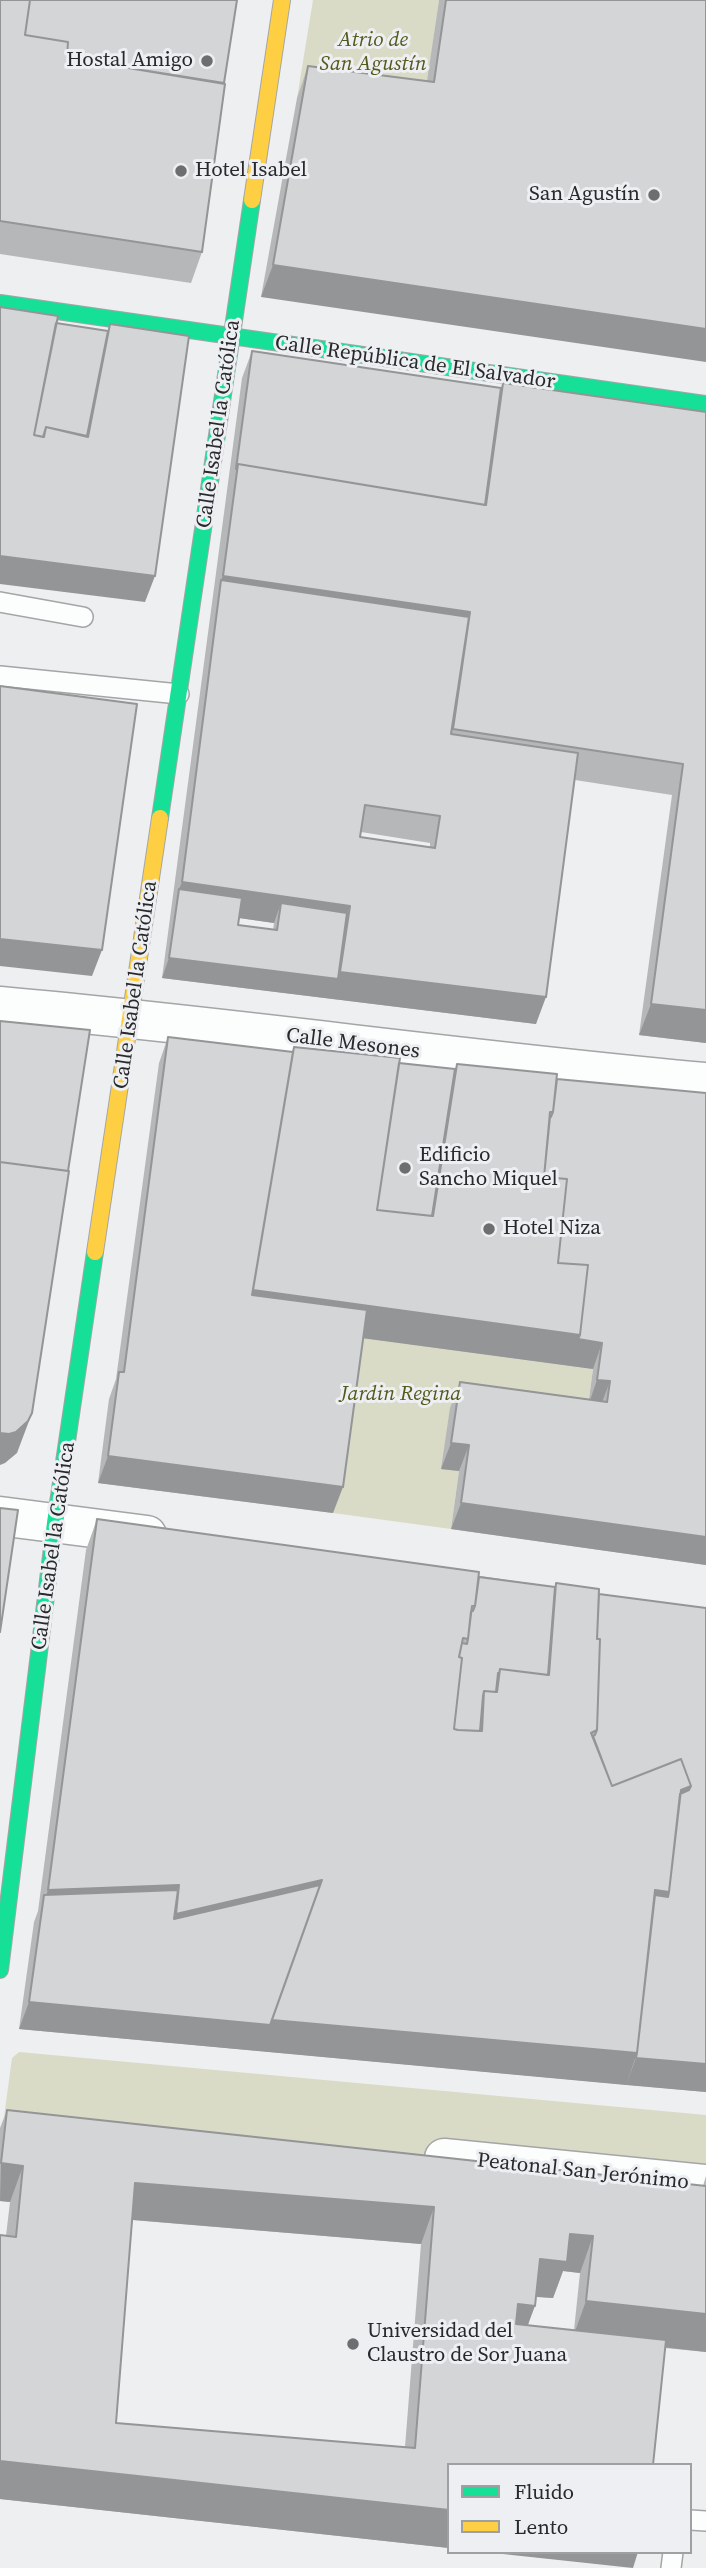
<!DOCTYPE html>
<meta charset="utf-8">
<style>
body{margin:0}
#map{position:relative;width:706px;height:2568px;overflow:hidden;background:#eeeff1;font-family:"Source Serif 4",serif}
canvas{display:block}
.legend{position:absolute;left:447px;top:2463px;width:245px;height:91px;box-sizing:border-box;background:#edeff2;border:2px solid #9ea0a2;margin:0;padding:9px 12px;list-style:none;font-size:21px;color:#28292a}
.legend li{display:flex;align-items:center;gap:14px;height:35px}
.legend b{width:35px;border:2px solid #9ea0a2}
</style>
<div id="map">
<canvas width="706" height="2568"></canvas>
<ul class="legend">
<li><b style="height:9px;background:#16e098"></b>Fluido</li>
<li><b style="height:9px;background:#ffcf43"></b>Lento</li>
</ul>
</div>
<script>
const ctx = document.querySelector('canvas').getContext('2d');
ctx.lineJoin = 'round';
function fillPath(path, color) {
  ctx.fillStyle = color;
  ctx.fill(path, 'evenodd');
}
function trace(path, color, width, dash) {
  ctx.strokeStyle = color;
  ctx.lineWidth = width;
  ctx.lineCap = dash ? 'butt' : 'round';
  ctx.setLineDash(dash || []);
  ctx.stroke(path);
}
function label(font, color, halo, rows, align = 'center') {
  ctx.font = font + ' "Source Serif 4",serif';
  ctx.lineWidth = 6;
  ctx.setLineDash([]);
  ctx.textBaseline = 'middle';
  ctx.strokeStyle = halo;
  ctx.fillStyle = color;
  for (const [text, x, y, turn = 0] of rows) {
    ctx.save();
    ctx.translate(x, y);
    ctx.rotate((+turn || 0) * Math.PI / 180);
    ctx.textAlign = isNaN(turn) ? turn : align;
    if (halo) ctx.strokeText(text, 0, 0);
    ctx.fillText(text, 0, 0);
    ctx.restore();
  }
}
const green = new Path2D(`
 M313,0H439L423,113L297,98Z
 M357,1337L593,1369L588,1406L459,1471L451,1529L333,1513Z
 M19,2052L706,2115V2197L6,2122L4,2117L12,2058Z`);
const lane = new Path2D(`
 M0,602L83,617
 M0,676L179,694
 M690,2520L706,2521
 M671,2568L673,2552`);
const street = new Path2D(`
 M0,1006C236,1027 470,1061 706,1082
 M0,1516L147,1535
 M444,2158L706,2184`);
const fast = new Path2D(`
 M0,303L706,404
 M160,818L252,200
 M0,1970L55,1523L95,1252`);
const slow = new Path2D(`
 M252,200L282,0
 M95,1252L160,818`);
const wall = new Path2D(`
 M0,0L224,83L202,252L191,283L0,254Z
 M439,0H706L261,297L297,98L308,66L427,81Z
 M252,351L501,388L503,383L706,412V1043L639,1035L672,795L575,780L536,1024L162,978L242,378ZM361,832L430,843V847L360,837ZM239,918L274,923L273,930L238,925Z
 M168,1037L292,1052L294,1047L399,1063L455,1069L457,1064L557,1079L706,1565L451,1529L459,1471L441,1469L450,1408L460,1382L589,1399L593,1369L363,1338L333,1513L98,1483L109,1399L116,1379L159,1063Z
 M97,1519L555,1587L556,1583L599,1594L706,1608V2092L19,2029L34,1922L38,1911L86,1550Z
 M7,2110L703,2186L706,2176V2352L665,2348L449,2465V2548L0,2499V2235L6,2236L10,2202L0,2201V2128ZM132,2220L421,2244L405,2447L116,2423ZM563,2271L580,2273L574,2330L528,2325L536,2297L553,2298Z`);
const shadedWall = new Path2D(`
 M273,265L706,329V362L261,297Z
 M0,556L155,576L145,602L0,584Z
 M223,576L470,612L459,643L221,580Z
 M182,882L350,906L340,933L281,903L274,923L176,909L179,889Z
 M0,939L102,950L92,976L0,966Z
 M169,958L338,979L340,972L546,997L536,1024L162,978Z
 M651,1004L706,1010V1043L639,1035Z
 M253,1290L580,1335L602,1343L593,1369L242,1322Z
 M597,1380L610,1381L600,1408L588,1406Z
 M32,1413L17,1453L5,1463L0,1465V1433Z
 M451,1443L469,1445L459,1471L441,1469Z
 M108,1456L343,1487L333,1513L98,1483Z
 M461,1503L706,1537V1565L451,1529Z
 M691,1786L680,1817L681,1790Z
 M322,1880L310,1911L164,1945L176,1914Z
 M179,1885L168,1916L42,1907L48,1890Z
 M655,1890L669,1892L658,1923L650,1922Z
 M29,2002L272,2020L637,2053L626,2085L19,2029Z
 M636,2058L706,2064V2092L626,2085Z
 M1,2163L23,2166L10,2202L0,2201Z
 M135,2183L434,2207L421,2244L122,2219Z
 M570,2234L593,2236L580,2273L563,2271L553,2298L526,2296L540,2259Z
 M586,2301L706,2314V2352L573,2337Z
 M518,2304L535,2306L521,2343L505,2341Z
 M0,2461L449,2510V2548L0,2499Z
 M484,2552H638L633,2568Z`);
const building = new Path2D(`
 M0,0H30L25,35L68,42L67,56L104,61V64L225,84L202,252L0,221Z
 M30,0H237L224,83L104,64V61L67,56L68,42L25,35Z
 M446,0H706V329L273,265L308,66L434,82Z
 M0,307L58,316L34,435L44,437L46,427L88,437L110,324L189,336L155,576L0,556Z
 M56,323L108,331L87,436L46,427L43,437L34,435Z
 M252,351L501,388L485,505L238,464L236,469Z
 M503,383L706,412V1010L651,1004L683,764L453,729L470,612L223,576L238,464L486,505Z
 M221,580L469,617L451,734L578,753L546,997L340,972L350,906L182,882ZM365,805L440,816L435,848L360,837Z
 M0,686L137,704L102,950L0,939Z
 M179,889L242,898L238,925L277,930L281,903L347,913L338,979L169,958Z
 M0,1021L90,1030L68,1171L0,1162Z
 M168,1037L293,1052L252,1295L367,1310L343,1487L108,1456L119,1372H124Z
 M294,1047L400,1058L377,1210L433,1216L457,1064L557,1074L553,1112H550L544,1177L567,1179L558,1263L588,1265L580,1335L253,1290Z
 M399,1063L455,1069L432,1216L377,1210Z
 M557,1079L706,1093V1537L461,1503L469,1445L451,1443L460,1382L607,1402L610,1381L597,1380L602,1343L578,1339L580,1335L588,1265L558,1263L567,1179L544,1177L550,1117H551L553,1112Z
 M0,1162L69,1171L32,1413L28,1421L16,1432L9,1434L0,1433Z
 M0,1508L18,1510L0,1632Z
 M97,1519L479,1572L475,1606H472L468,1639L463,1638L459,1657L462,1658L454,1729L458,1730L482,1731L484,1691L497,1692L500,1669L549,1675L556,1583L599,1589L597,1639H600L597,1730L591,1733L612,1786L681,1759L691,1786L681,1790L669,1892L655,1890L637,2053L272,2020L322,1880L176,1914L179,1885L48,1890Z
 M479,1577L555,1587L548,1675L500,1669L499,1674L498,1673L496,1692L484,1691L483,1696L480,1731L458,1730L454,1729L462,1658L459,1657L462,1643L467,1644L468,1639L471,1611H473L475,1606Z
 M599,1594L706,1608V2064L636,2058L637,2053L655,1895L668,1897L669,1892L680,1794L689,1790L691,1786L681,1759L612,1786L593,1736L595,1735L597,1730L600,1639H597Z
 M320,1885L270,2025L29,2002L44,1895L178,1890L174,1919Z
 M7,2110L706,2186V2314L586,2301L593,2236L570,2234L567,2262L540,2259L535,2306L518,2304L516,2324L666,2340L653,2465H449V2510L0,2461V2235L16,2237L23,2166L1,2163ZM135,2183L434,2207L415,2448L116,2423Z`);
const markers = [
 [207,61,7,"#6d6e70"],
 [181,171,7,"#6d6e70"],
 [654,195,7,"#6d6e70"],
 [405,1168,7,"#6d6e70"],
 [489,1229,7,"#6d6e70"],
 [353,2344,7,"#6d6e70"]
];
const parkNames = [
 ["Atrio de",373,41],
 ["San Agustín",373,65],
 ["Jardin Regina",401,1395]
];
const poiNames = [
 ["Hostal Amigo",193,61,"right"],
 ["Hotel Isabel",195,171],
 ["San Agustín",640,195,"right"],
 ["Edificio",419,1156],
 ["Sancho Miquel",419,1180],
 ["Hotel Niza",503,1229],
 ["Universidad del",367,2332],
 ["Claustro de Sor Juana",367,2356]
];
const streetNames = [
 ["Calle República de El Salvador",415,363,8],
 ["Calle Isabel la Católica",219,424,-82],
 ["Calle Isabel la Católica",136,985,-82],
 ["Calle Mesones",353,1044,7],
 ["Calle Isabel la Católica",54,1546,-82],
 ["Peatonal San Jerónimo",583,2172,6]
];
fillPath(green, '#d9dbc7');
trace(lane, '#a4a5a6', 22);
trace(street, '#a4a5a6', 41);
trace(fast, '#a4a5a6', 18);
trace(slow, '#a4a5a6', 18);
trace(lane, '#fcfdfd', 19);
trace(street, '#fcfdfd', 38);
trace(fast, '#16e098', 16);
trace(slow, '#ffcf43', 16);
fillPath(wall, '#b6b7b8');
fillPath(shadedWall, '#949596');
fillPath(building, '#d4d5d6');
trace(building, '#949596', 2);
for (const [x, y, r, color] of markers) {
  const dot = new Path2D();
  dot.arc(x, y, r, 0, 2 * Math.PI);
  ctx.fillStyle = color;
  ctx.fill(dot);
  trace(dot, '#edeff2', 2.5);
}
label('italic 21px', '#55581b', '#edeff2', parkNames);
label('21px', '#28292a', '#edeff2', poiNames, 'left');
label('21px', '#28292a', '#edeff2', streetNames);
</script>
